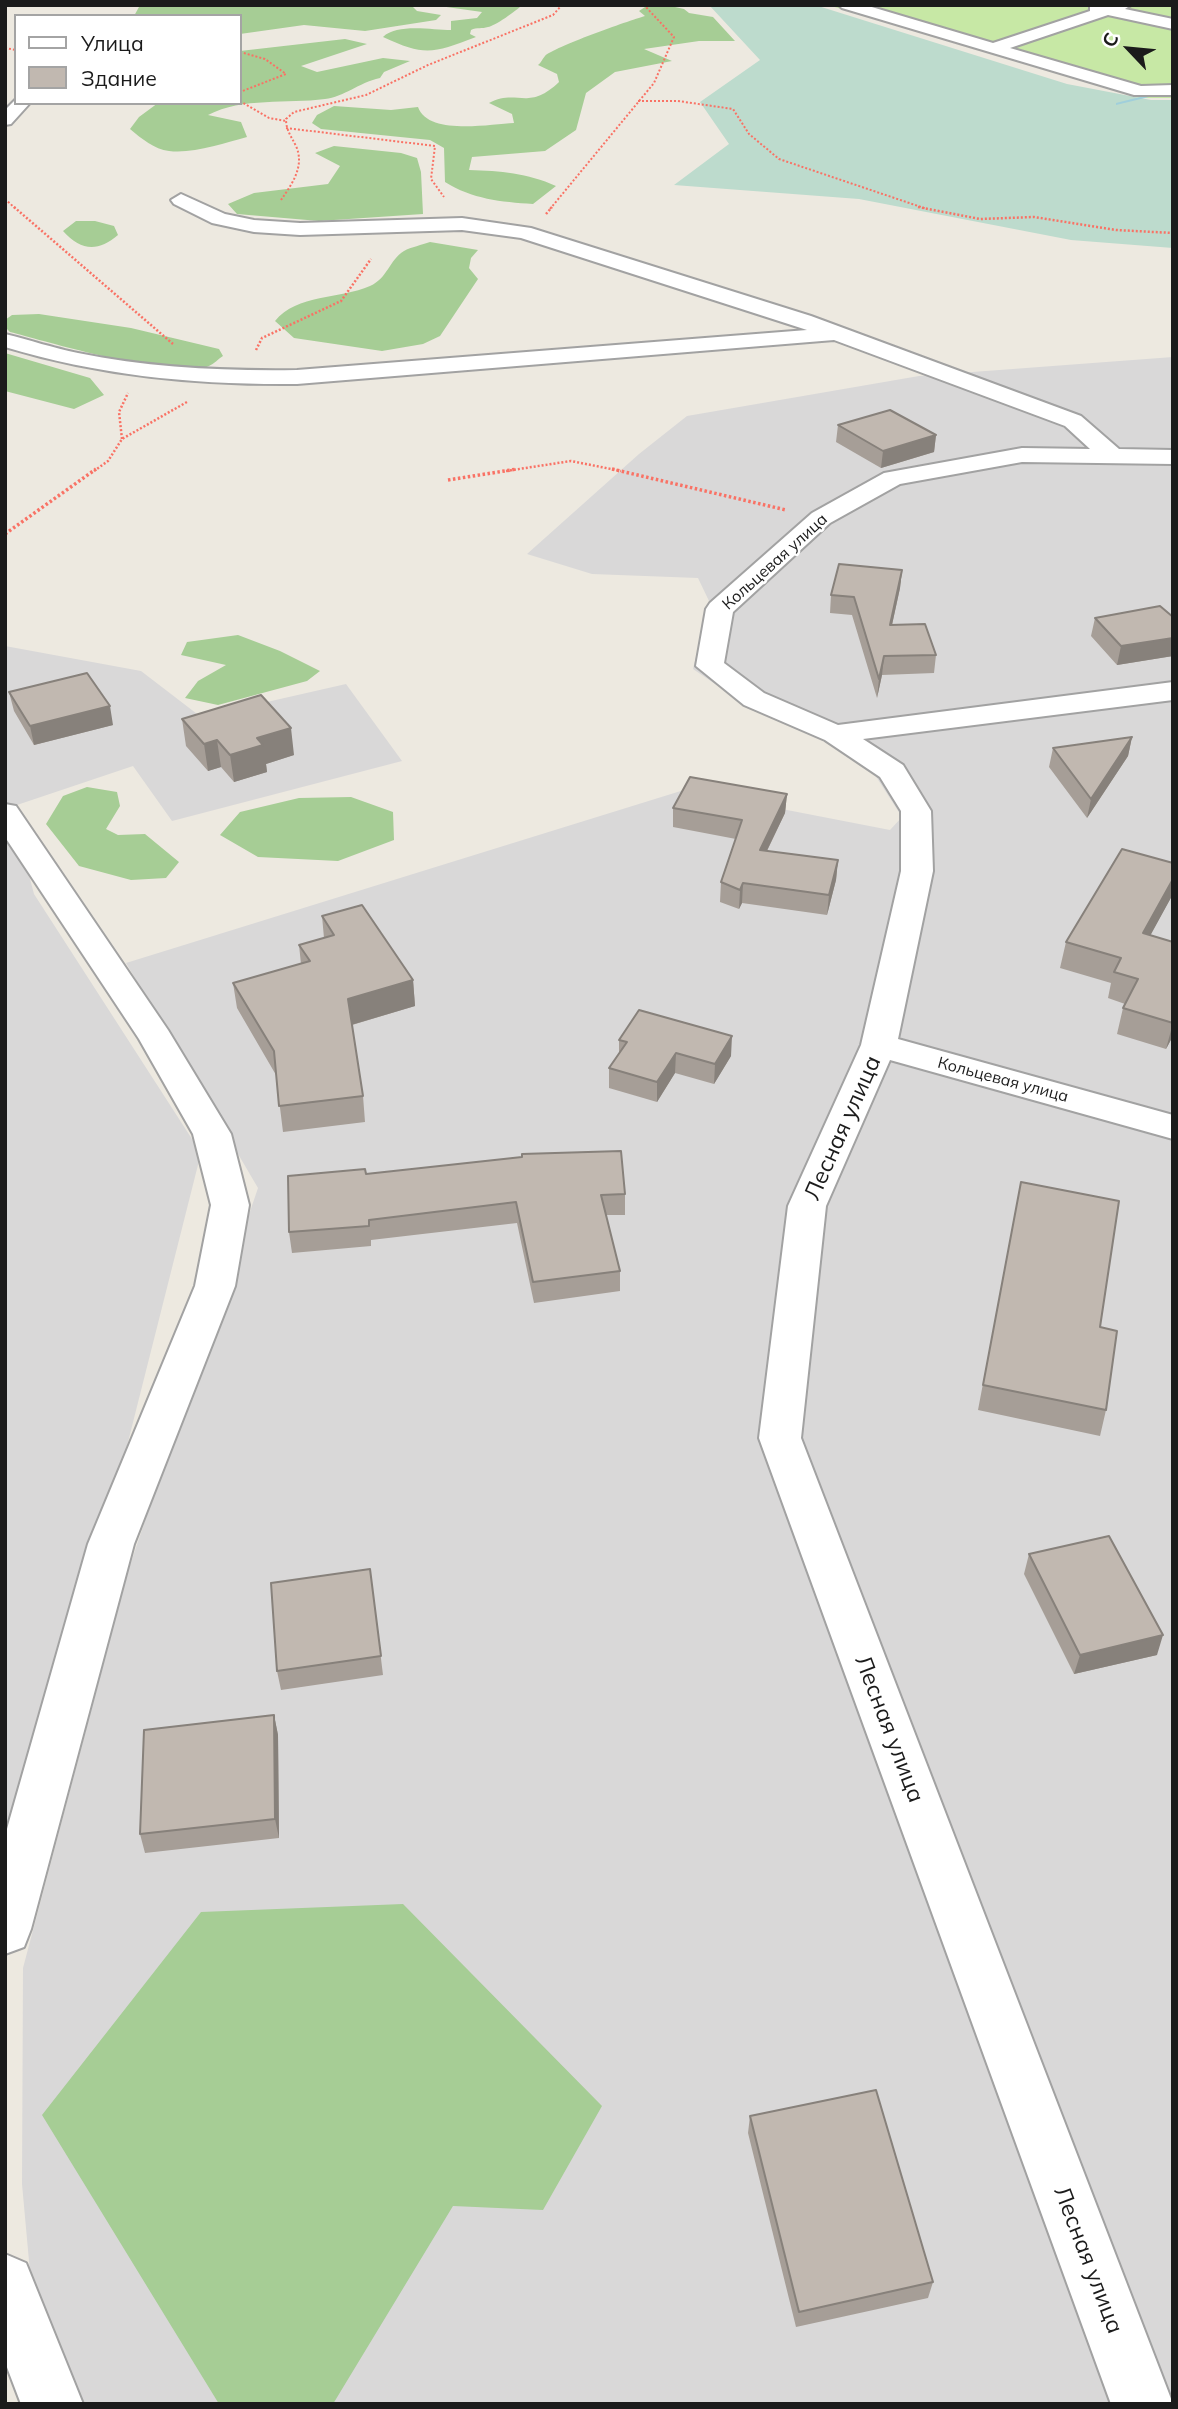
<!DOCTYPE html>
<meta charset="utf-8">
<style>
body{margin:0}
#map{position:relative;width:1178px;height:2409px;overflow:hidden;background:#ede9e0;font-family:Mulish,sans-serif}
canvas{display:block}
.frame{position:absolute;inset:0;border:7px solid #1b1b1b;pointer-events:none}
.legend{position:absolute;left:14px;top:14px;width:228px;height:91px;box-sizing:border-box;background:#fff;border:2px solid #a4a4a4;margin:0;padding:9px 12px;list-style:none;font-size:21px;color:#1b1b1b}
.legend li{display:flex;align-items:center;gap:14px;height:35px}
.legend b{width:35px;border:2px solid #a4a4a4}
.north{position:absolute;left:1094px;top:14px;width:70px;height:70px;-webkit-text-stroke:5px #fff;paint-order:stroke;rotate:296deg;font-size:19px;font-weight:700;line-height:28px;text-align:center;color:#1b1b1b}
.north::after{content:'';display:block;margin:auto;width:24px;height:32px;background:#1b1b1b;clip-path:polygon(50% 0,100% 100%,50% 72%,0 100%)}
</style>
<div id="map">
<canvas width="1178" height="2409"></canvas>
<div class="frame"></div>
<ul class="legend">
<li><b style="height:9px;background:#fff"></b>Улица</li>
<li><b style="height:19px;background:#c1b8b0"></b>Здание</li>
</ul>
<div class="north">С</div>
</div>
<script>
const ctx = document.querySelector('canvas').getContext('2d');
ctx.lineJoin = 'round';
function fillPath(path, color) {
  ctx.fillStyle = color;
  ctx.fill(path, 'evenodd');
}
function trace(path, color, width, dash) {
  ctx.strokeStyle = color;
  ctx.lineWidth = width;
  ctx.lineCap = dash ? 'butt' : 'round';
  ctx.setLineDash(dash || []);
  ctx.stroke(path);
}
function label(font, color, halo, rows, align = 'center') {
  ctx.font = font + ' Mulish,sans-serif';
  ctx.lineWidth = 5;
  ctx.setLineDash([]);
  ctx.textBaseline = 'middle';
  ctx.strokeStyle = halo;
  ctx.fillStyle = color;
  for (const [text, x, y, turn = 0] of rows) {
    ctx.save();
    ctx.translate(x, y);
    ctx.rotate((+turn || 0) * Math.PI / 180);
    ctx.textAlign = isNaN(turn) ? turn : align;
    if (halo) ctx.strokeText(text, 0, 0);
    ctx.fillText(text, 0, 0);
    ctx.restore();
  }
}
const residential = new Path2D(`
 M1173,357V2404H42L22,2184L23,1968L128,1571L258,1188L126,963L684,790L890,830L902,817L875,775L824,741L746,705L693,669L709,601L698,578L592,574L527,554L639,454L687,416L919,376Z
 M5,646L141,671L201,717L346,684L402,761L172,821L133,766L11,807L34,894L201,1153L5,1929Z`);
const grass = new Path2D(`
 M828,5H1173V98H1139Z`);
const forest = new Path2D(`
 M133,5H421L413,7L417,11L441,15L436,20L365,31L304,25L240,34V16H134L139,7Z
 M432,5H522C516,11 495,26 488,27C482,29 477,27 471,30L470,34L476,37C433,53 426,57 383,37C397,23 432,30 451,30V21L477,18L482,12Z
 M648,5H666L684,9L689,13L713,17L735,41H699L644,49L672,61L615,72L586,93L576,130L545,151L472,157L469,170C501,171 527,173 556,186L533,204C501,202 472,199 445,182L444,148L430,140L321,129L312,123L317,115L334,106L391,110L418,107C428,136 490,124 514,123L512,114L489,103C517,88 528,112 559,82L557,74L538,65C541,63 542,59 545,56C554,47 628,21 645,16L639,11Z
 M345,39L367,44L301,66L317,72L383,58L410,61L384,72L380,78C358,83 344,97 325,99C287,104 243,97 208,115L241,122L247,137C224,143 193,154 169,151C154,149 142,139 130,129L139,117L158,103H240V51Z
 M334,146L401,153L417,158L421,172L423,214L319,221L237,214L228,204L254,193L328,184L340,166L315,153Z
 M76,221H95L114,226L118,235C98,252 81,251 63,231Z
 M430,242L478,250L471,258L469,268L478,279L440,336L423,344L382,351L294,338L275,321C297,294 340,299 370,286C388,278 389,260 404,251C411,247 422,245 430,242Z
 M39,314L131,328L219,349L223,356C218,359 214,364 209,366C177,380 48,342 10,332L5,327V320L12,315Z
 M5,353L90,378L104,395L74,409L5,391Z
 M238,635L280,651L320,671L307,681L218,705L185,698L198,681L226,665L181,655L187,642Z
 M87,787L117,792L120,806L106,829L118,835L145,834L179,862L166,878L131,880L79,866L46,824L63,796Z
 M351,797L393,812L394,840L338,861L258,857L220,835L240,812L299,798Z
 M403,1904L602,2106L543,2210L453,2206L333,2404H219L42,2115L201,1912Z`);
const wetland = new Path2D(`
 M709,5H815L1067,84L1151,100H1173V248L1071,240L859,199L674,185L729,144L700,102L760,60Z`);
const stream = new Path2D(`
 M1123,89L1148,96L1149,97L1116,105V103L1140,97L1121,92Z`);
const pathFar2 = new Path2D(`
 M5,48L16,50
 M240,52L265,59L286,74L240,92
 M240,101L269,118L286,121
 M638,101H678L733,109L749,134L779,159L927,209
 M286,128L435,146L431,179L444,197
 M5,199L16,209
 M281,200C292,184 305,166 296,146C291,136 286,130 286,119L294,112L366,95L428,65L553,15L562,5
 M550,209L654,83L674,37L644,5`);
const pathFar1 = new Path2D(`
 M14,207L173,344
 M918,207L980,219L1034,217L1116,230L1173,233
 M546,214L552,207
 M256,350L262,338L341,301L371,259
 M122,439L119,412L128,393
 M94,471L108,461L122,439L187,402
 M506,471L571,461L621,471`);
const path = new Path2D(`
 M612,469L786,510
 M448,480L517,469
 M5,534L96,469`);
const minor = new Path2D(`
 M839,5H865L993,43L1090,11V5H1131L1125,9L1173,19V29L1108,15L1010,48L1141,86L1173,85V95H1134L842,8Z
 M16,99V103H30L11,124L5,125V110Z
 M181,194L225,214L254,220L300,223L462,218L531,228L811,316L1081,416L1119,449L1173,450V464L1022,462L900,484L830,523L733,612L724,663L764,693L838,725L1173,682V700L863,739L903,765L931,811L933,871L898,1039L1173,1115V1139L890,1060L826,1206L801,1438L1173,2404H1111L759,1438L788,1206L861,1045L901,871V811L880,777L825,740L744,705L696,666L706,609L710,603L812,513L884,473L1022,448L1090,449L1065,426L834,340L297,384C197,385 101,376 5,347V334C30,340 53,348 78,353C150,368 223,371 297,370L807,330L521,238L462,230L300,235L254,232L212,223L174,204L171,200Z
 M5,804L16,806L168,1030L231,1134L249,1205L235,1286L134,1544L31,1929L24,1947L5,1954V1836L88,1544L195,1286L211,1205L193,1134L139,1039L5,837Z
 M5,2254L26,2263L83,2404H21L5,2362Z`);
const wall = new Path2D(`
 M838,425L936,435L934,452L881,468L836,442Z
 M902,570L900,588L892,625L936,655L934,673L882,675L877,698L852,615L830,613L831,595Z
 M1173,617V656L1117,665L1091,636L1095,618Z
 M9,692L113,725L34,745L14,711Z
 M182,719L294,755L266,764L267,772L234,782L221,767L208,771L186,746Z
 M1132,737L1128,756L1087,818L1049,767L1053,748Z
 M787,794L785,813L767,851L838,860L836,880L827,915L742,903L739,909L720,902L721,882L736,839L673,827V808Z
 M1173,894L1150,935L1173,942V1036L1166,1049L1117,1034L1123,1008L1125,1004L1108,998L1111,983L1060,968L1066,942Z
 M322,916L413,980L415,1006L352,1025L363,1096L365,1122L283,1132L276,1075L237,1008L233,983L301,964L299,945L324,938Z
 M619,1040L731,1056L714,1084L675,1073L657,1102L609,1088V1068L619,1054Z
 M366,1174L625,1194V1215H606L620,1271V1291L534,1303L517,1223L371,1240V1246L292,1253L289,1232Z
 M1021,1182L1100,1327L1106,1410L1100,1436L978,1410Z
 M1029,1554L1157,1655L1074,1674L1024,1574Z
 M370,1569L383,1675L281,1690L277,1671Z
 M274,1715L278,1735L279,1838L145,1853L140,1834Z
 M750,2116L933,2282L928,2298L796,2327L748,2133Z`);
const shadedWall = new Path2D(`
 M936,435L934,452L881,468L883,451Z
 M902,570L900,588L888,643L890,625Z
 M1173,638V656L1117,665L1121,646Z
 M884,656L882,675L877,698L879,679Z
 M110,706L113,725L34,745L30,726Z
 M291,728L294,755L266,764L267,772L234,782L230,755L257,738Z
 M1132,737L1128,756L1087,818L1091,799Z
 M217,740L221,767L208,771L204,744Z
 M787,794L785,813L758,869L760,850Z
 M838,860L836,880L827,915L829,895Z
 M1173,879V894L1137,960L1143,933Z
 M743,883L742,903L739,909L740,890Z
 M413,980L415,1006L351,1025L348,999Z
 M1173,1023V1036L1166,1049Z
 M732,1036L731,1056L714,1084L715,1064Z
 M676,1053L675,1073L657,1102V1082Z
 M1163,1635L1157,1655L1074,1674L1080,1655Z
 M274,1715L278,1735L279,1838L275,1819Z`);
const building = new Path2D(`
 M890,410L936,435L883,451L838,425Z
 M839,564L902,570L890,625L925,624L936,655L884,656L879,679L854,597L831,595Z
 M1160,606L1173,617V638L1121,646L1095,618Z
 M87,673L110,706L30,726L9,692Z
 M261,695L291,728L257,738L263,745L230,755L217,740L204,744L182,719Z
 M1132,737L1091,799L1053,748Z
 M690,777L787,794L760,850L838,860L829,895L743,883L740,890L721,882L742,820L673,808Z
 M1122,849L1173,863V879L1143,933L1173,942V1023L1123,1008L1138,979L1114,972L1121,958L1066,942Z
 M362,905L413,980L348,999L363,1096L279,1106L274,1051L233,983L310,961L299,945L334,935L322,916Z
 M639,1010L732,1036L715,1064L676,1053L657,1082L609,1068L627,1042L619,1040Z
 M621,1151L625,1194L601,1195L620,1271L533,1282L516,1202L369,1220V1226L289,1232L288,1176L365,1169L366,1174L522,1157V1154Z
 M1021,1182L1119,1201L1100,1327L1117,1331L1106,1410L983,1385Z
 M1109,1536L1163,1635L1080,1655L1029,1554Z
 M370,1569L381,1656L277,1671L271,1583Z
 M274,1715L275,1819L140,1834L144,1730Z
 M876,2090L933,2282L799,2312L750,2116Z`);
const farStreetnames = [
 ["Кольцевая улица",775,562,-42],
 ["Кольцевая улица",1003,1080,15]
];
const nearStreetnames = [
 ["Лесная улица",843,1128,-66],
 ["Лесная улица",889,1729,69],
 ["Лесная улица",1088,2260,69]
];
fillPath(residential, '#d9d8d8');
fillPath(grass, '#c7e8a5');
fillPath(forest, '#a6cd95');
fillPath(wetland, '#bddbcd');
fillPath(stream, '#a0cfdb');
trace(minor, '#a2a2a2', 4);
trace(pathFar2, '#f97265', 2, [2, 2]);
trace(pathFar1, '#f97265', 2.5, [2, 2]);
trace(path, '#f97265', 3.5, [2.5, 2.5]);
fillPath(minor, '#fff');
fillPath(wall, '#a69e97');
fillPath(shadedWall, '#87817b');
fillPath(building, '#c1b8b0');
trace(building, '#87817b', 2);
label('16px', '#1b1b1b', '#fff', farStreetnames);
label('23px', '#1b1b1b', '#fff', nearStreetnames);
</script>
